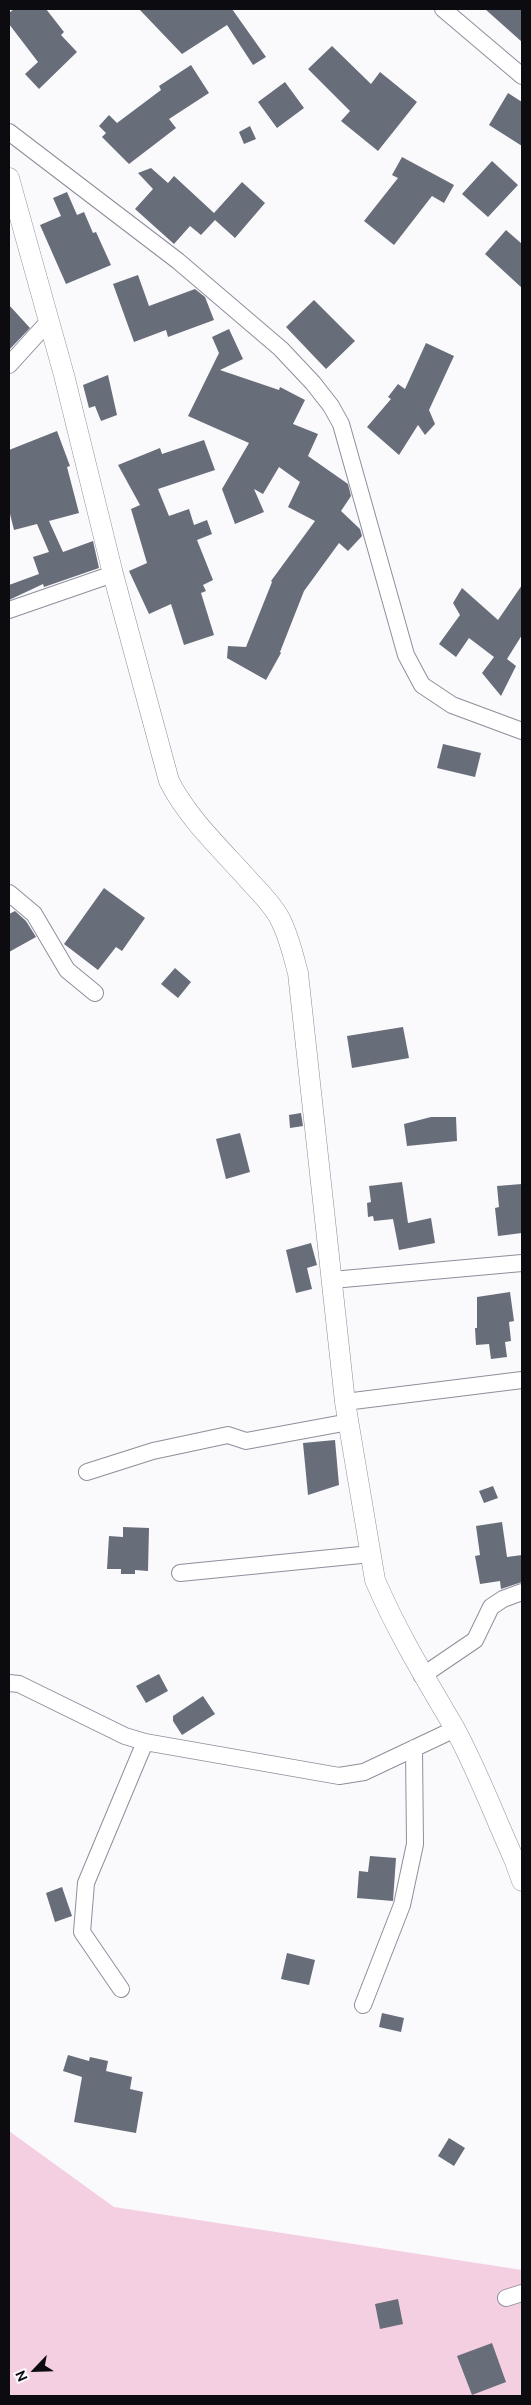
<!DOCTYPE html>
<style>
body{margin:0}
#map{position:relative;width:531px;height:2405px;overflow:hidden;background:#faf9fc;font-family:Ubuntu,sans-serif}
canvas{display:block}
.frame{position:absolute;inset:0;border:10px solid #0c0b10;pointer-events:none}
.north{position:absolute;left:10px;top:2345px;width:50px;height:50px;-webkit-text-stroke:4px #faf9fc;paint-order:stroke;rotate:246deg;font-size:14px;font-weight:700;line-height:20px;text-align:center;color:#0c0b10}
.north::after{content:'';display:block;margin:auto;width:18px;height:22px;background:#0c0b10;clip-path:polygon(50% 0,100% 100%,50% 72%,0 100%)}
</style>
<div id="map">
<canvas width="531" height="2405"></canvas>
<div class="frame"></div>
<div class="north">N</div>
</div>
<script>
const ctx = document.querySelector('canvas').getContext('2d');
ctx.lineJoin = 'round';
function fillPath(path, color) {
  ctx.fillStyle = color;
  ctx.fill(path, 'evenodd');
}
function trace(path, color, width, dash) {
  ctx.strokeStyle = color;
  ctx.lineWidth = width;
  ctx.lineCap = dash ? 'butt' : 'round';
  ctx.setLineDash(dash || []);
  ctx.stroke(path);
}
const green = new Path2D(`
 M9,2131L114,2207L522,2270V2396H9Z`);
const building = new Path2D(`
 M14,9H46L64,32L61,35L77,52L39,89L25,74L38,62L9,24V13Z
 M139,9H232L266,57L253,65L227,25L182,54Z
 M485,9H522V42Z
 M332,46L371,84L380,72L417,102L378,151L341,121L350,111L308,69Z
 M191,65L209,93L169,119L176,128L129,164L102,137L106,133L99,126L109,115L117,123L161,90L159,86Z
 M285,82L304,108L277,128L258,102Z
 M508,93L522,102V146L489,125Z
 M250,126L256,139L244,144L239,132Z
 M402,157L454,185L444,203L432,196L394,245L364,221L398,178L392,175Z
 M492,161L518,185L488,217L462,194Z
 M151,168L168,183L174,176L214,213L242,182L265,203L235,238L215,220L201,235L190,226L174,244L135,209L153,189L138,173Z
 M67,192L77,215L84,212L93,233L96,232L111,265L66,284L40,225L61,216L53,198Z
 M506,230L522,244V288L485,254Z
 M138,275L149,306L195,289L205,297L214,320L168,337L166,330L134,342L113,284Z
 M314,300L355,341L326,369L286,327Z
 M9,305L30,328L9,350Z
 M229,329L243,359L220,370L279,390L280,387L305,400L293,424L318,434L308,456L348,484L351,496L341,511L360,529L362,536L348,551L339,543L304,591L280,652L281,653L266,680L227,658L228,646L246,647L272,582L271,581L315,521L288,507L300,482L279,467L263,494L254,489L264,512L235,524L222,489L249,443L188,416L219,353L212,337Z
 M426,343L454,356L429,410L435,424L425,435L418,425L399,455L367,427L391,399L388,397L398,384L405,389Z
 M108,375L117,415L101,421L95,406L89,408L83,385Z
 M57,431L70,466L67,467L79,513L49,521L63,552L93,541L99,568L44,587L43,584L9,600V585L39,574L33,557L49,552L37,524L14,530L9,510V450Z
 M204,440L215,470L158,489L169,516L189,509L194,525L207,520L212,534L197,540L213,580L203,585L206,591L201,593L214,635L184,645L171,604L149,614L129,571L147,563L131,509L140,505L118,465L160,448L162,454Z
 M522,585V635L507,659L516,666L501,696L482,673L494,657L469,638L456,657L439,644L460,615L453,603L462,588L498,620Z
 M443,744L481,753L475,777L437,768Z
 M104,888L145,918L122,951L116,947L98,970L64,944Z
 M15,911L26,921L36,937L9,952V914Z
 M175,968L191,982L178,998L161,984Z
 M403,1027L409,1058L352,1068L347,1036Z
 M301,1113L303,1126L290,1128L289,1115Z
 M431,1117H456L457,1141L407,1146L404,1124Z
 M240,1133L250,1172L226,1179L216,1139Z
 M402,1182L408,1223L431,1218L435,1243L399,1250L393,1219L374,1221L373,1216L368,1217L367,1203L371,1202L369,1186Z
 M522,1184V1233L498,1236L495,1208L499,1207L497,1186Z
 M311,1243L317,1265L307,1268L312,1289L296,1293L286,1250Z
 M510,1292L514,1321L509,1322L511,1341L505,1342L507,1357L491,1359L489,1344L476,1345L475,1328H477V1297Z
 M335,1440L339,1485L308,1495L303,1443Z
 M493,1486L498,1498L484,1503L479,1491Z
 M502,1522L507,1557L522,1555V1582L501,1589L500,1581L480,1584L475,1556L480,1555L476,1526Z
 M123,1527L149,1528L148,1571L135,1570V1574H121V1569H107L109,1536L123,1537Z
 M159,1674L168,1691L146,1703L136,1686Z
 M203,1696L215,1714L182,1735L173,1721V1716Z
 M370,1856L396,1858L393,1901L357,1898L359,1871L368,1872Z
 M62,1887L72,1916L55,1922L46,1893Z
 M287,1953L315,1960L309,1985L281,1979Z
 M382,2013L404,2018L401,2032L379,2027Z
 M68,2055L89,2061L90,2057L108,2061L106,2071L132,2077L130,2089L143,2092L136,2133L74,2122L82,2077L63,2071Z
 M449,2138L465,2148L454,2166L438,2156Z
 M398,2299L403,2324L380,2329L375,2304Z
 M492,2343L506,2382L472,2395L457,2356Z`);
const minor = new Path2D(`
 M443,9L522,76
 M9,132L178,261L281,349L313,383L331,406L341,424L406,655L422,685L452,705L522,731
 M9,365L49,321
 M9,610L113,574
 M9,893L34,914L67,970L95,993
 M332,1280L522,1263
 M345,1402L522,1380
 M87,1472L153,1451L228,1435L246,1441L349,1422
 M180,1573L371,1554
 M422,1676L475,1640L491,1607L503,1599L522,1592
 M9,1683L19,1684L125,1736L145,1742L339,1776L364,1772L455,1729
 M121,1989L82,1932L86,1883L145,1742
 M363,2005L402,1905L415,1844L414,1748
 M506,2298L522,2293`);
const tertiary = new Path2D(`
 M9,178L64,375L113,574L169,781C188,818 218,846 246,877C257,890 272,903 280,919C289,936 293,955 298,973L345,1402L375,1580C397,1632 426,1679 454,1727C477,1769 494,1815 514,1859L522,1881`);
fillPath(green, '#f4cfe2');
fillPath(building, '#676d79');
trace(minor, '#8f8e9c', 18);
trace(tertiary, '#8f8e9c', 21);
trace(minor, '#fff', 16);
trace(tertiary, '#fff', 20);
</script>
